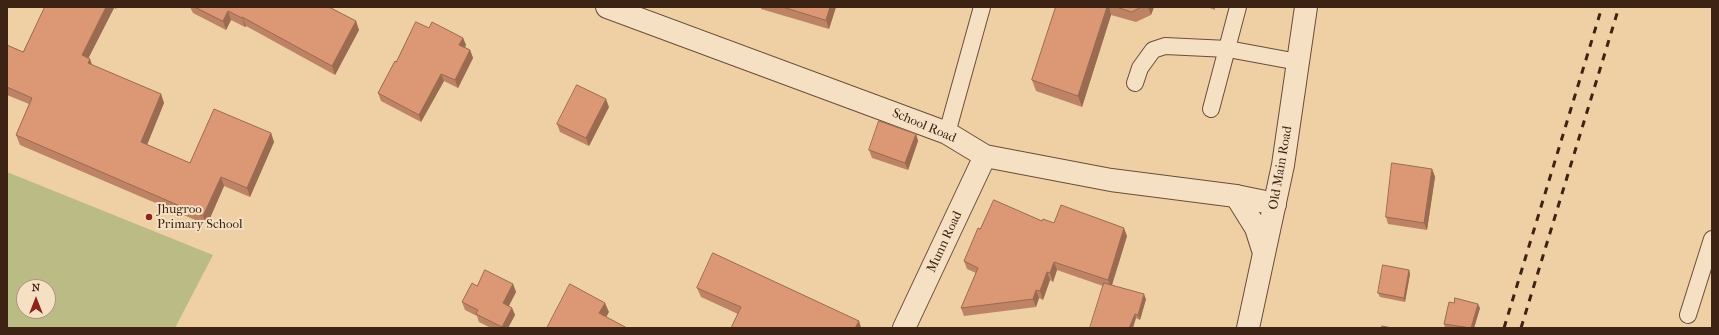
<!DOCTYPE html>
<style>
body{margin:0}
#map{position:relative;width:1719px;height:335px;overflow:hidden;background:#efd0a5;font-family:"IM FELL French Canon",serif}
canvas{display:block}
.frame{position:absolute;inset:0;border:8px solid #3d2313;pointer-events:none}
.north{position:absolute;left:16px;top:279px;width:40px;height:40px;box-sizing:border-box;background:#f5e0c4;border:1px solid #ab947d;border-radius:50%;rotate:0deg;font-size:11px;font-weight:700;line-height:16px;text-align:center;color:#3d2313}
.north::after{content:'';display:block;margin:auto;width:14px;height:18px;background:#8f2418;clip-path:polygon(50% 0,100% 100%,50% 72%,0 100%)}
</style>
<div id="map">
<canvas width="1719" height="335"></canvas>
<div class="frame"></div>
<div class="north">N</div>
</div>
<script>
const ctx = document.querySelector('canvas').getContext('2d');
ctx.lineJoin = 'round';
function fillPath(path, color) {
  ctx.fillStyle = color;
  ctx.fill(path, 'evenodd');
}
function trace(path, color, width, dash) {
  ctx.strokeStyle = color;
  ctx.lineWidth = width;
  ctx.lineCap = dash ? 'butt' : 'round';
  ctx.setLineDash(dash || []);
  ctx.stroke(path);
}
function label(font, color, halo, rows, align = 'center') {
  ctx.font = font + ' "IM FELL French Canon",serif';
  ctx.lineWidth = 4;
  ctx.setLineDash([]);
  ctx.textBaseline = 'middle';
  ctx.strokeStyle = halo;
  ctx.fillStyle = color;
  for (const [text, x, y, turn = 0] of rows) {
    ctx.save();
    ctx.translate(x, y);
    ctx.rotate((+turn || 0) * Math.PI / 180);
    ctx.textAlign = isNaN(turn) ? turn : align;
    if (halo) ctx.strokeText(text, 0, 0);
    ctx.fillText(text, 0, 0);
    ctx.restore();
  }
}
const green = new Path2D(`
 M7,172L213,255L175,328H7ZM24,287H48V311H24Z`);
const service = new Path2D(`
 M1135,83L1140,68L1153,50L1165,46L1228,49L1298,62
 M1211,109L1238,7
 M947,133L982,7
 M1688,315L1712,239`);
const minor = new Path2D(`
 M607,7L947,133L985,156L1111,180L1236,196L1275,204
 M904,328L985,156`);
const tertiary = new Path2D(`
 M1236,196L1256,228L1264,253
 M1248,328L1283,165L1306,7`);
const rail = new Path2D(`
 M1504,328L1602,7
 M1521,328L1619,7`);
const wall = new Path2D(`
 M45,7H117L116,9L114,8L88,58L90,59L92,65L161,94L164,103L147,145L190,163L271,133L274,142L250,197L224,186L207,225L20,145L16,135L29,104L7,95V45L23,52Z
 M190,7H329L356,21L359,30L335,75L246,26L245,27L231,20L226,30L193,13Z
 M761,7H836L829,29L761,9Z
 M1056,7H1154L1151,15L1136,22L1111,15L1082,107L1036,91L1032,80Z
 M1207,7H1215V10Z
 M429,28L463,38L466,45L465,47L470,50L473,58L458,88L444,81L421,122L381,101L378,93L396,62Z
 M609,107L589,146L560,132L557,124Z
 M916,134L918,141L908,170L872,158L869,150Z
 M1432,169L1435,177L1427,230L1388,224L1386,217Z
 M1042,221L1127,236L1112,285L1146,299L1140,320L1136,318L1103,286L1057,270L1053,282L1050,280L1043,300L1039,298L1036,307L964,316L961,308L976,273L967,269L964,261Z
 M1409,270L1410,274L1405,302L1380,297L1378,293Z
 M513,284L516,292L509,306L512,308L515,315L508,328H491L479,322L477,316L465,310L462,302Z
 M697,288L859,321L861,328H731L738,314L701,297Z
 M1454,303L1480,308L1474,328H1445L1444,324Z`);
const shadedWall = new Path2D(`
 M106,7H114V8L85,65L82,55Z
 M830,7H836L829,29L826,20Z
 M1107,7H1109L1111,15L1082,107L1078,96Z
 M1148,7H1154L1151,15Z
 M228,11L231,20L226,30L223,21Z
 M242,17L246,26L245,27L242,18Z
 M356,21L359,30L335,75L332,66Z
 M463,38L466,45L462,52L459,45Z
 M470,50L473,58L458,88L455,80Z
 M90,59L93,68L88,63Z
 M441,74L444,81L421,122L419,115Z
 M161,94L164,103L144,152L141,142Z
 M606,99L609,107L589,146L586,138Z
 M271,133L274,142L250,197L247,188Z
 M916,134L918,141L908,170L905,163Z
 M1432,169L1435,177L1427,230L1424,223Z
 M221,177L224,186L207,225L203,216Z
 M1124,228L1127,236L1111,288L1108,280Z
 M1054,262L1057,270L1053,282L1050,273Z
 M1409,270L1410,274L1405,302L1404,298Z
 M1047,272L1050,280L1043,300L1040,291Z
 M513,284L516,292L506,311L503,303Z
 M1036,290L1039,298L1036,307L1033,299Z
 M1144,294L1146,299L1140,320L1138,315Z
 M605,303L609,312L603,323L599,313Z
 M1478,304L1480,308L1474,328H1471Z
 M512,308L515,315L508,328H502V327Z
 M1135,314L1136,318L1133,328H1129Z
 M859,321L861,328H855Z`);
const building = new Path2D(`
 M45,7H106L82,55L90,59L88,63L161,94L141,142L190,163L214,109L271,133L247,188L221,177L203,216L16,135L32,98L7,87V45L23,52Z
 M195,7H329L356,21L332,66L242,17V18L228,11L223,21Z
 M783,7H830L826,20Z
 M1056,7H1107L1078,96L1032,80Z
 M1117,7H1141L1132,12Z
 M416,22L429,28L432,22L463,38L459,45L470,50L455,80L441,74L419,115L378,93L395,61L396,62Z
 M577,85L606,99L586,138L557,124Z
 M879,121L916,134L905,163L869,150Z
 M1392,163L1432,169L1424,223L1386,217Z
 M994,200L1042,221L1043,219L1054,223L1061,205L1124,228L1108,280L1054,262L1050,273L1047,272L1040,291L1036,290L1033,299L961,308L978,268L964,261L978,228L980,229Z
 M713,253L859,321L855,328H731L741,307L697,288Z
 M1383,265L1409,270L1404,298L1378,293Z
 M485,270L513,284L503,303L512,308L502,327L476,314L478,310L462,302L472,283L477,286Z
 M1104,283L1144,294L1138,315L1135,314L1129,328H1090Z
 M570,284L605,303L599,313L627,328H547Z
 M1455,298L1478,304L1471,328L1444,324L1449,302L1454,303Z
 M1382,326L1392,328H1382Z`);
const markers = [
 [149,217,4,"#8f2418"]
];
const streetNames = [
 ["School Road",924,126,23],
 ["Old Main Road",1281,168,-80],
 ["Munn Road",945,242,-65]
];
const poiNames = [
 ["Jhugroo",157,210],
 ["Primary School",157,225]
];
fillPath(green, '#bbbb85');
trace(service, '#6a4e38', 18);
trace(minor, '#6a4e38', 24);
trace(tertiary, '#6a4e38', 24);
trace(service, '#f5e0c4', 16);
trace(minor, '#f5e0c4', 22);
trace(tertiary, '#f5e0c4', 22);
trace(rail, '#3d2313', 3, [7, 7]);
fillPath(wall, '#bd8364');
fillPath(shadedWall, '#9a6a51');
fillPath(building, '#dc9874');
trace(building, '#9a6a51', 1);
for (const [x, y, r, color] of markers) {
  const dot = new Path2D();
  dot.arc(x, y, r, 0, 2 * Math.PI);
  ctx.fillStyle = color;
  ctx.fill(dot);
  trace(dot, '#f5e0c4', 1.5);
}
label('13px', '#3d2313', '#f5e0c4', streetNames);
label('13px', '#3d2313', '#f5e0c4', poiNames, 'left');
</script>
